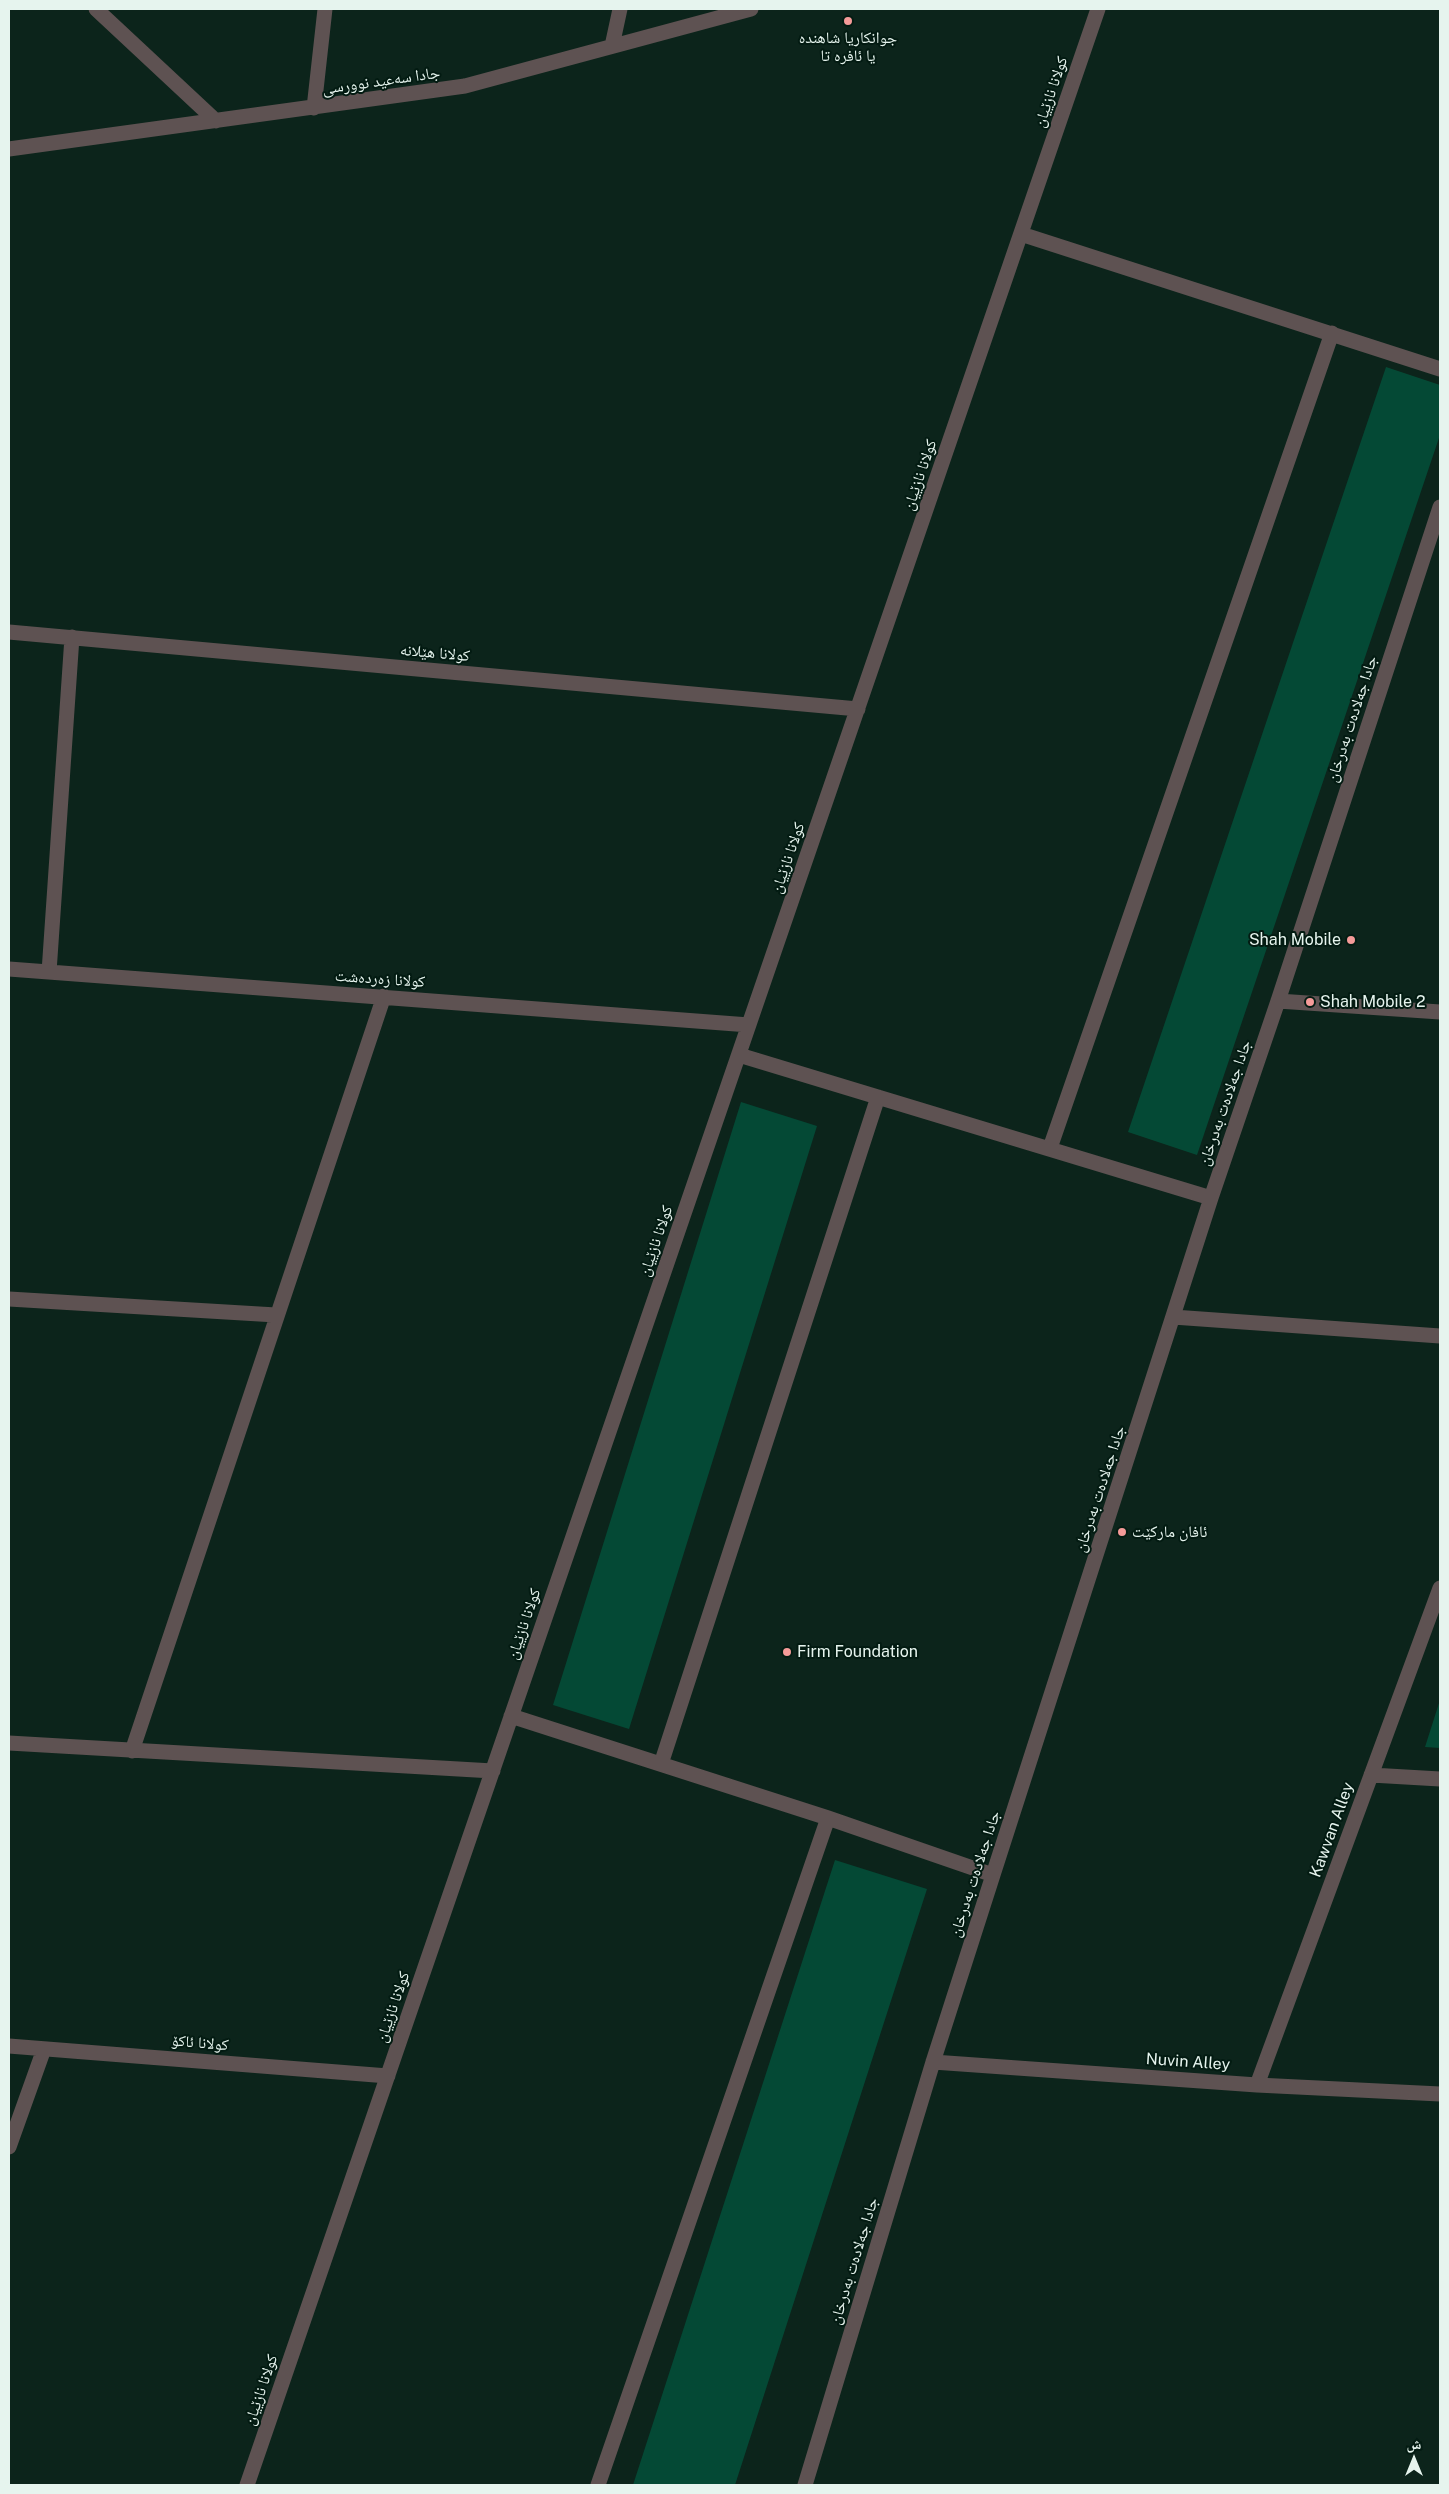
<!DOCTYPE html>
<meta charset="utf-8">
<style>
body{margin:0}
#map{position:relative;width:1449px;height:2494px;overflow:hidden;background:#0c241b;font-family:"Public Sans","Noto Naskh Arabic",sans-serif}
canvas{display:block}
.frame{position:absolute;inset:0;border:10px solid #e6f4ee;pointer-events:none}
.north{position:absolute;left:1389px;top:2434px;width:50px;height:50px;-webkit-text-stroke:4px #031b12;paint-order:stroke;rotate:0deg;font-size:14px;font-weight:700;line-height:20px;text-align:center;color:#e6f4ee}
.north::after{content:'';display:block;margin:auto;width:18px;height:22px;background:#e6f4ee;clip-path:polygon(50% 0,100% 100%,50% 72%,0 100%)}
</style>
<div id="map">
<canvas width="1449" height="2494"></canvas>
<div class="frame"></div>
<div class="north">ش</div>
</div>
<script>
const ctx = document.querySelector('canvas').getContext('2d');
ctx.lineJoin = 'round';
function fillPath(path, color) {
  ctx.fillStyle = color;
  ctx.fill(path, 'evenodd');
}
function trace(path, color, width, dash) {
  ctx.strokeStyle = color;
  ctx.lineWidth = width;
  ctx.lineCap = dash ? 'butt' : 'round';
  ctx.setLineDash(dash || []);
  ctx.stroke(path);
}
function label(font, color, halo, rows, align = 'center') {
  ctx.font = font + ' "Public Sans","Noto Naskh Arabic",sans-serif';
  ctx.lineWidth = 4;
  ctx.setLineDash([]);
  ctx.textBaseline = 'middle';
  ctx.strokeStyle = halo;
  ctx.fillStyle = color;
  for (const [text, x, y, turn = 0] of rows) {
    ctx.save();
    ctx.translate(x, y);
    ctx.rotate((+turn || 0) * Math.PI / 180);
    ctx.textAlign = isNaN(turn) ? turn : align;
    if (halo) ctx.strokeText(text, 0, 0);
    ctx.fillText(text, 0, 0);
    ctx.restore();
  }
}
const green = new Path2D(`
 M1386,367L1440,385V435L1197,1155L1128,1132Z
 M741,1102L817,1126L629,1729L553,1705Z
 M1440,1700V1748L1425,1747Z
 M835,1860L927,1889L735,2485H633Z`);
const street = new Path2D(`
 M96,9L216,121
 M612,46L620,9
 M314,108L325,9
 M9,149L465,86L751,9
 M1021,234L1440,369
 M9,632L858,709
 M9,969L749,1025
 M49,972L72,637
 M1278,1001L1440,1012
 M739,1055L1211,1198
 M1050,1148L1332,333
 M9,1299L276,1315
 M1173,1317L1440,1336
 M511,1716L828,1818L993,1875
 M9,1743L493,1771
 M132,1751L384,996
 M661,1764L878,1097
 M1371,1775L1440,1779
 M9,2046L388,2076
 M933,2062L1257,2085L1440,2094
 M1257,2085L1440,1588
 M9,2147L44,2049
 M247,2485L1098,9
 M598,2485L828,1818
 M805,2485L933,2062L993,1875L1211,1198L1278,1001L1440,507`);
const markers = [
 [848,21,5,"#f59b99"],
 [1351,940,5,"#f59b99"],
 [1310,1002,5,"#f59b99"],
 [1122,1532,5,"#f59b99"],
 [787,1652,5,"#f59b99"]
];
const poiNames = [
 ["جوانكاريا شاهنده",848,38,"center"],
 ["يا ئافره تا",848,56,"center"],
 ["Shah Mobile",1341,940,"right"],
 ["Shah Mobile 2",1320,1002],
 ["ئافان مارکێت",1132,1532],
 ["Firm Foundation",797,1652]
];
const streetNames = [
 ["جادا سەعید نوورسی",381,81,-8],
 ["کولانا نازێیان",1051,92,-71],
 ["کولانا نازێیان",920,475,-71],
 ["کولانا هێلانە",435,653,5],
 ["جادا جەلادەت بەدرخان",1352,719,-72],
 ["کولانا نازێیان",788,858,-71],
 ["کولانا زەردەشت",380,979,4],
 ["جادا جەلادەت بەدرخان",1225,1103,-71],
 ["کولانا نازێیان",656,1241,-71],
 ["جادا جەلادەت بەدرخان",1100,1489,-72],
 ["کولانا نازێیان",524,1624,-71],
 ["Kawvan Alley",1332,1830,-70],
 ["جادا جەلادەت بەدرخان",975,1874,-72],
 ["کولانا نازێیان",393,2007,-71],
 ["کولانا ئاکۆ",200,2043,5],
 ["Nuvin Alley",1188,2062,4],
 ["جادا جەلادەت بەدرخان",854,2261,-73],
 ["کولانا نازێیان",261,2390,-71]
];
fillPath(green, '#044935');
trace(street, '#5e5252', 15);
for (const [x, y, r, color] of markers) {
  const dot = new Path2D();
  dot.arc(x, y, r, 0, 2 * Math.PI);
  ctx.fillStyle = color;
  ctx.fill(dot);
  trace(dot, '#031b12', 2);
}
label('16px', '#e6f4ee', '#031b12', poiNames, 'left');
label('16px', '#e6f4ee', '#031b12', streetNames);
</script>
